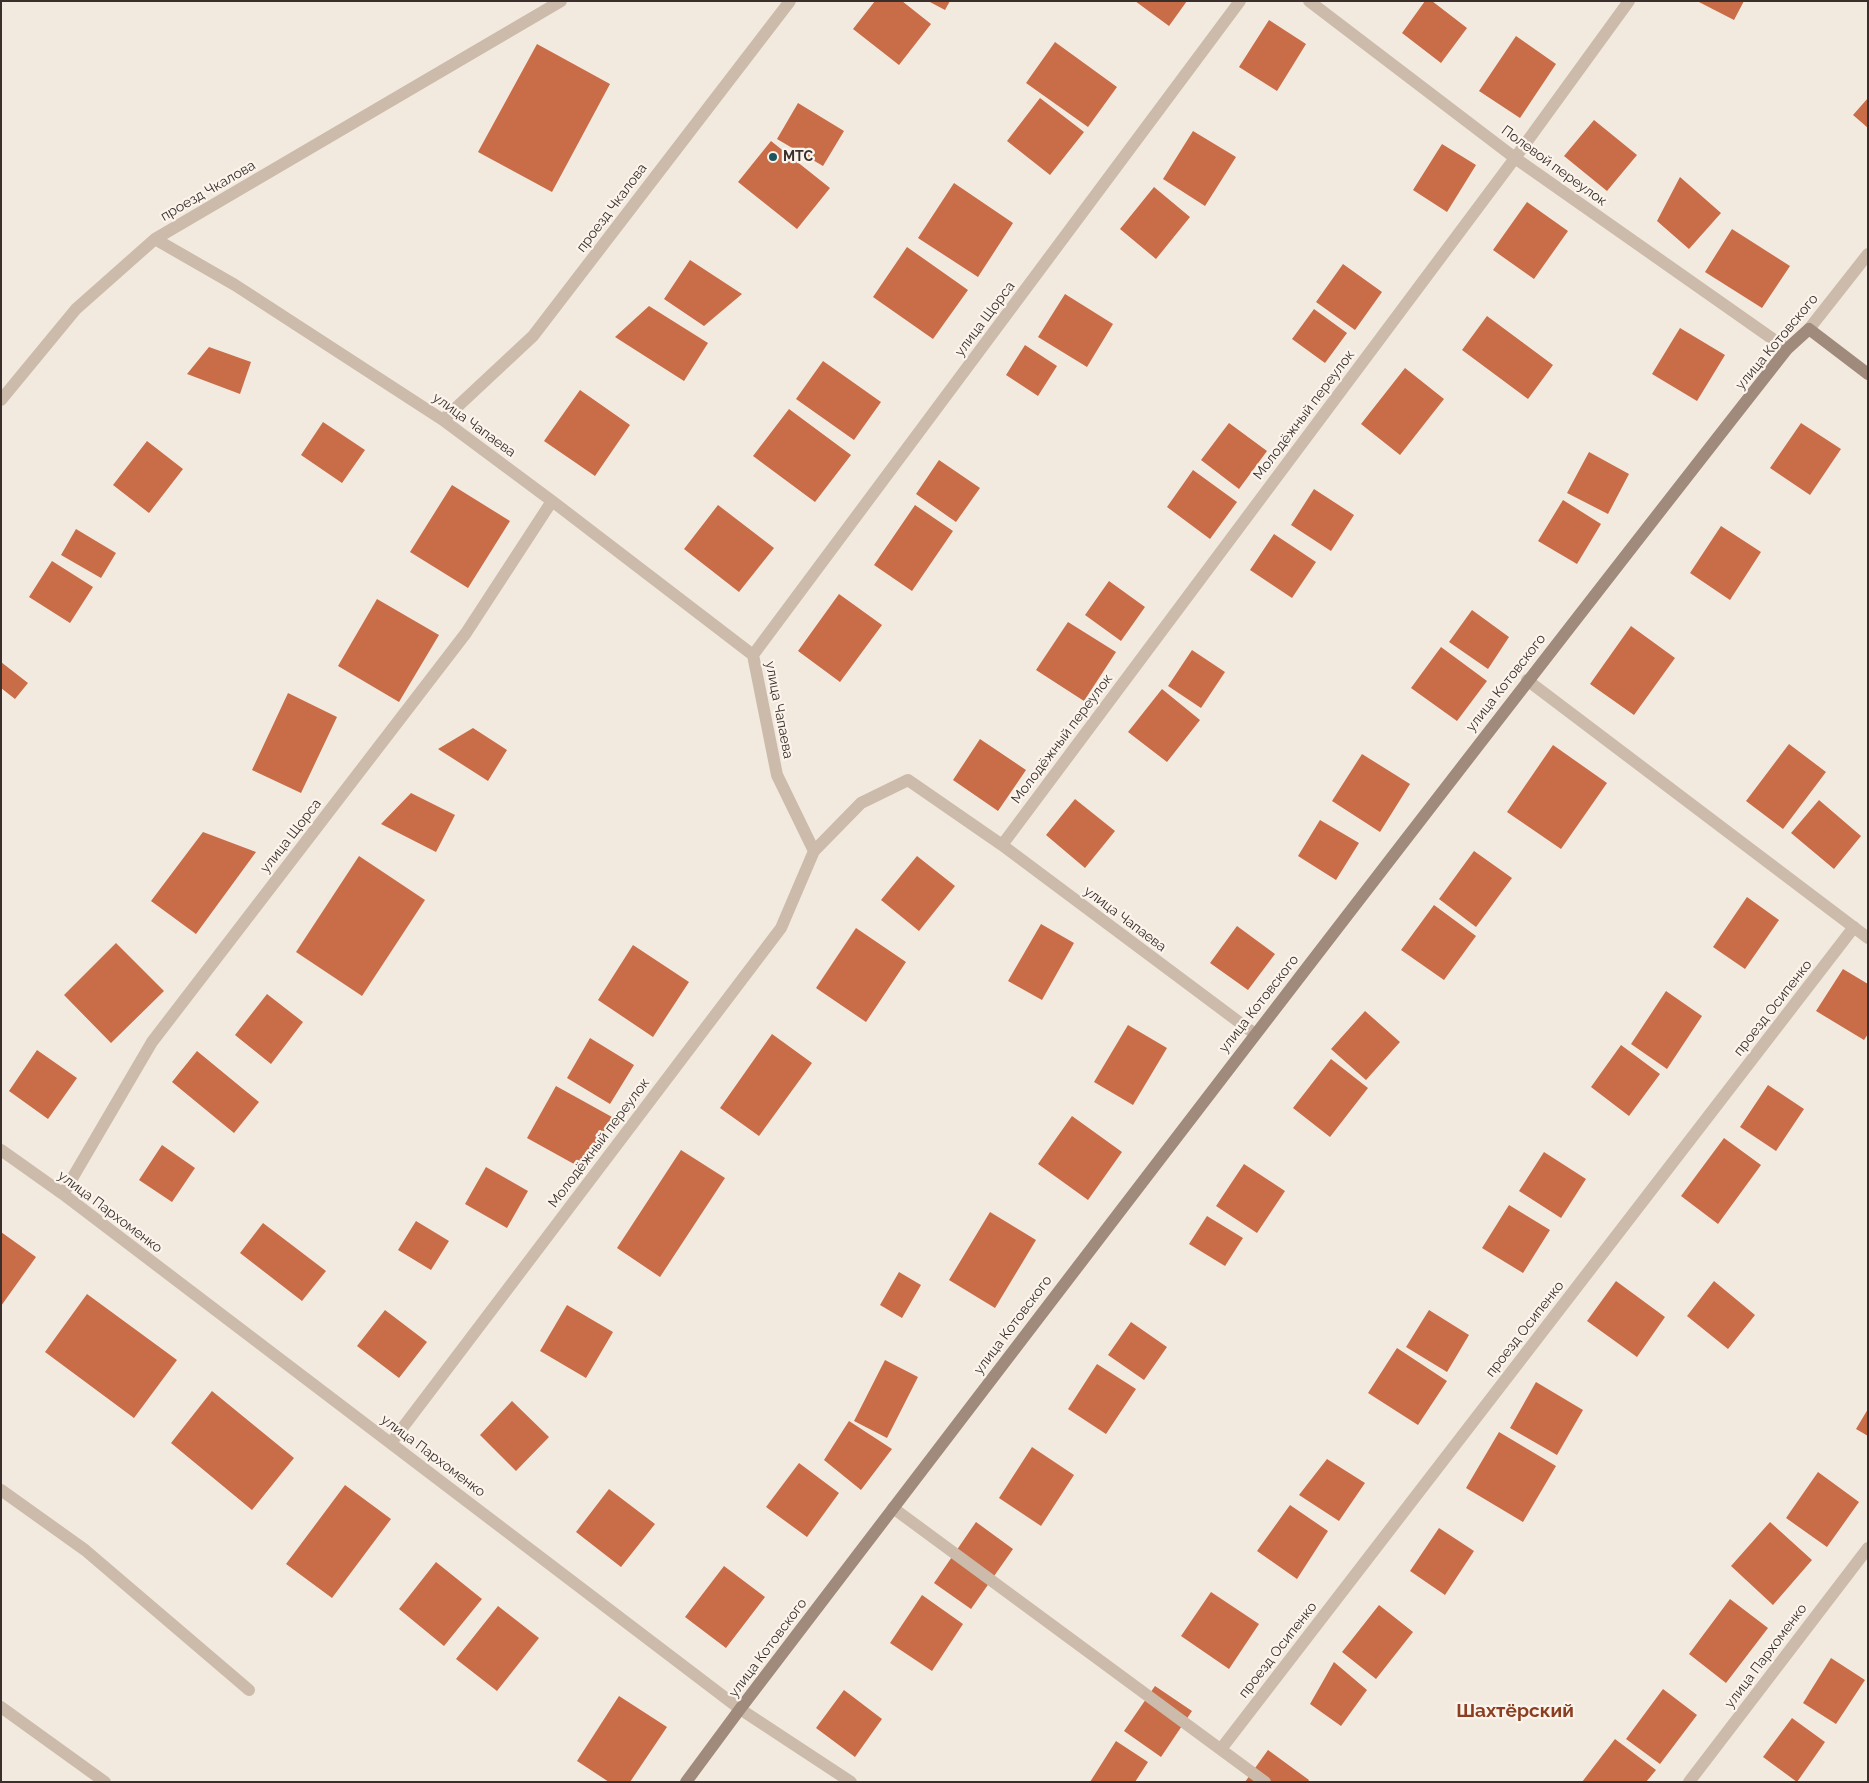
<!DOCTYPE html>
<meta charset="utf-8">
<style>
body{margin:0}
#map{position:relative;width:1869px;height:1783px;overflow:hidden;background:#f3eadf;font-family:Raleway,sans-serif}
canvas{display:block}
.frame{position:absolute;inset:0;border:2px solid #3a2f2a;pointer-events:none}
</style>
<div id="map">
<canvas width="1869" height="1783"></canvas>
<div class="frame"></div>
</div>
<script>
const ctx = document.querySelector('canvas').getContext('2d');
ctx.lineJoin = 'round';
function fillPath(path, color) {
  ctx.fillStyle = color;
  ctx.fill(path, 'evenodd');
}
function trace(path, color, width, dash) {
  ctx.strokeStyle = color;
  ctx.lineWidth = width;
  ctx.lineCap = dash ? 'butt' : 'round';
  ctx.setLineDash(dash || []);
  ctx.stroke(path);
}
function label(font, color, halo, rows, align = 'center') {
  ctx.font = font + ' Raleway,sans-serif';
  ctx.lineWidth = 4.5;
  ctx.setLineDash([]);
  ctx.textBaseline = 'middle';
  ctx.strokeStyle = halo;
  ctx.fillStyle = color;
  for (const [text, x, y, turn = 0] of rows) {
    ctx.save();
    ctx.translate(x, y);
    ctx.rotate((+turn || 0) * Math.PI / 180);
    ctx.textAlign = isNaN(turn) ? turn : align;
    if (halo) ctx.strokeText(text, 0, 0);
    ctx.fillText(text, 0, 0);
    ctx.restore();
  }
}
const building = new Path2D(`
 M875,1H902L931,24L899,65L853,29Z
 M928,1H950L945,10Z
 M1135,1H1187L1169,26Z
 M1425,1H1432L1467,28L1441,63L1402,33Z
 M1697,1H1744L1734,20Z
 M1269,20L1306,44L1277,91L1239,67Z
 M1516,36L1556,64L1520,118L1479,91Z
 M1055,42L1117,87L1088,127L1026,83Z
 M537,44L610,84L552,192L478,152Z
 M1040,98L1084,132L1050,175L1007,141Z
 M1868,98V128L1853,115Z
 M798,103L844,131L823,166L777,139Z
 M1594,120L1637,155L1607,191L1564,156Z
 M1193,131L1236,157L1205,206L1163,179Z
 M771,141L830,188L797,229L738,182Z
 M1442,144L1476,165L1447,212L1413,190Z
 M1680,177L1721,213L1689,249L1657,221Z
 M954,183L1013,223L978,277L918,238Z
 M1154,187L1190,217L1156,259L1120,229Z
 M1527,202L1568,231L1534,279L1493,250Z
 M1732,229L1790,266L1762,308L1705,272Z
 M907,247L968,290L933,339L873,297Z
 M690,260L742,294L704,326L664,299Z
 M1343,264L1382,292L1355,330L1316,302Z
 M1065,294L1113,324L1087,367L1038,337Z
 M649,306L708,343L684,381L615,337Z
 M1314,309L1347,333L1325,363L1292,339Z
 M1487,316L1553,365L1528,399L1462,350Z
 M1680,328L1725,355L1697,401L1652,374Z
 M1025,345L1057,366L1038,396L1006,375Z
 M209,347L251,362L240,394L187,374Z
 M823,361L881,402L854,440L796,399Z
 M1405,368L1444,399L1400,455L1361,424Z
 M580,390L630,425L595,476L544,441Z
 M789,409L851,455L815,502L753,456Z
 M323,422L365,450L342,483L301,455Z
 M1229,423L1267,451L1239,489L1201,460Z
 M1801,423L1841,449L1810,495L1770,468Z
 M147,441L183,469L149,513L113,485Z
 M1589,452L1629,474L1608,514L1567,493Z
 M939,460L980,488L956,522L916,494Z
 M1193,470L1237,502L1210,539L1167,507Z
 M452,485L510,521L468,588L410,552Z
 M1314,489L1354,515L1331,551L1291,525Z
 M1563,500L1601,524L1577,564L1538,541Z
 M718,505L774,548L739,592L684,549Z
 M915,505L953,531L912,591L874,565Z
 M1721,526L1761,552L1730,600L1690,573Z
 M76,529L116,553L101,578L61,555Z
 M1274,534L1316,562L1292,598L1250,570Z
 M52,561L93,587L70,623L29,597Z
 M1109,581L1145,607L1121,641L1085,615Z
 M839,594L882,625L840,682L798,651Z
 M377,599L439,635L399,702L338,666Z
 M1472,610L1509,637L1488,669L1449,642Z
 M1068,622L1116,652L1084,701L1036,670Z
 M1631,626L1675,658L1634,715L1590,684Z
 M1441,647L1487,681L1457,721L1411,688Z
 M1192,650L1225,672L1201,708L1168,686Z
 M1,662L28,683L15,699L1,688Z
 M1162,689L1200,720L1167,762L1128,732Z
 M288,693L337,717L301,793L252,770Z
 M473,728L507,750L488,781L438,749Z
 M980,739L1026,770L998,811L953,780Z
 M1789,744L1826,772L1783,829L1746,801Z
 M1553,745L1607,783L1561,849L1507,812Z
 M1362,754L1410,784L1380,832L1332,801Z
 M411,793L455,815L436,852L381,824Z
 M1075,799L1115,831L1085,868L1046,835Z
 M1819,800L1861,836L1834,869L1791,833Z
 M1320,820L1359,843L1336,880L1298,856Z
 M203,832L256,852L196,934L151,901Z
 M1474,851L1512,878L1476,927L1439,899Z
 M359,856L425,900L362,996L296,952Z
 M917,856L955,886L919,931L881,900Z
 M1747,897L1779,920L1745,969L1713,947Z
 M1434,905L1476,936L1444,980L1401,950Z
 M1041,924L1074,943L1042,1000L1008,981Z
 M1237,926L1275,954L1248,990L1210,963Z
 M856,928L906,962L866,1022L816,988Z
 M116,943L164,991L111,1043L64,995Z
 M633,945L689,982L653,1037L598,1000Z
 M1843,969L1868,984V1034L1864,1040L1816,1011Z
 M1666,991L1702,1016L1667,1069L1631,1044Z
 M267,994L303,1022L271,1064L235,1035Z
 M1365,1011L1400,1042L1366,1080L1331,1049Z
 M1128,1025L1167,1048L1133,1105L1094,1082Z
 M772,1034L812,1063L759,1136L720,1108Z
 M590,1038L634,1065L610,1104L567,1078Z
 M1621,1045L1660,1074L1629,1116L1591,1087Z
 M37,1050L77,1078L48,1119L9,1091Z
 M197,1051L259,1102L234,1133L172,1082Z
 M1331,1059L1368,1088L1330,1137L1293,1108Z
 M1768,1085L1804,1109L1776,1151L1740,1127Z
 M556,1086L612,1117L583,1169L527,1138Z
 M1072,1116L1122,1152L1088,1200L1038,1164Z
 M1724,1138L1761,1165L1718,1224L1681,1196Z
 M162,1145L195,1168L172,1202L139,1180Z
 M681,1150L725,1178L660,1277L617,1248Z
 M1544,1152L1586,1179L1561,1218L1519,1191Z
 M1244,1164L1285,1191L1257,1233L1216,1206Z
 M486,1167L528,1191L507,1228L465,1204Z
 M1509,1205L1550,1230L1523,1273L1482,1248Z
 M990,1212L1036,1240L995,1308L949,1280Z
 M1207,1216L1243,1238L1225,1266L1189,1244Z
 M416,1221L449,1241L431,1270L398,1250Z
 M263,1223L326,1271L302,1301L240,1253Z
 M1,1232L36,1257L1,1306Z
 M899,1272L921,1285L902,1318L880,1305Z
 M1616,1281L1665,1317L1637,1357L1587,1321Z
 M1714,1281L1755,1315L1728,1349L1687,1316Z
 M87,1294L177,1360L134,1418L45,1352Z
 M567,1305L613,1332L586,1378L540,1351Z
 M385,1310L427,1342L399,1378L357,1346Z
 M1429,1310L1469,1335L1447,1372L1406,1347Z
 M1131,1322L1167,1347L1144,1380L1108,1355Z
 M1397,1348L1447,1381L1418,1425L1368,1393Z
 M885,1360L918,1377L887,1438L854,1421Z
 M1097,1364L1136,1389L1106,1434L1068,1409Z
 M1536,1382L1583,1410L1557,1455L1510,1428Z
 M212,1391L294,1458L252,1510L171,1443Z
 M512,1401L549,1437L516,1471L480,1435Z
 M1868,1409V1436L1856,1429Z
 M849,1421L892,1449L861,1490L824,1460Z
 M1499,1432L1556,1466L1523,1522L1466,1488Z
 M1032,1447L1074,1475L1041,1526L999,1498Z
 M1327,1459L1365,1483L1339,1521L1299,1495Z
 M799,1463L839,1493L807,1537L766,1507Z
 M1818,1472L1859,1502L1827,1547L1786,1518Z
 M345,1485L391,1519L332,1598L286,1564Z
 M609,1489L655,1524L621,1567L576,1532Z
 M1290,1505L1328,1531L1297,1579L1257,1551Z
 M976,1522L1013,1549L971,1609L934,1583Z
 M1770,1522L1812,1560L1773,1605L1731,1566Z
 M1439,1528L1474,1551L1445,1595L1410,1571Z
 M436,1562L482,1599L444,1646L399,1609Z
 M724,1566L765,1597L726,1648L685,1617Z
 M1211,1592L1259,1624L1229,1669L1181,1636Z
 M922,1595L963,1624L932,1671L890,1643Z
 M1730,1599L1768,1628L1726,1683L1689,1654Z
 M1379,1605L1413,1632L1376,1679L1342,1652Z
 M498,1606L539,1638L497,1691L456,1659Z
 M1831,1658L1865,1680L1836,1724L1803,1703Z
 M1334,1662L1367,1690L1341,1726L1310,1704Z
 M1155,1686L1192,1711L1161,1757L1124,1731Z
 M1663,1689L1697,1715L1660,1764L1626,1739Z
 M844,1690L882,1719L855,1757L816,1728Z
 M619,1696L667,1727L630,1782H609L577,1761Z
 M1792,1718L1825,1742L1797,1782L1763,1757Z
 M1615,1739L1656,1770L1646,1782H1582Z
 M1116,1741L1148,1762L1135,1782H1090Z
 M1268,1750L1309,1780L1308,1782H1245Z`);
const lane = new Path2D(`
 M1,1490L85,1550L249,1690`);
const street = new Path2D(`
 M1309,1L1515,158L1787,349
 M155,239L235,285L443,420L552,501L753,655L777,775L814,851L861,803L908,780L1002,845L1255,1034
 M1809,329L1868,254
 M1,400L76,309L155,239L561,1
 M443,420L533,336L790,1
 M753,655L1240,1
 M1527,680L1868,938
 M1002,845L1515,158L1629,1
 M1,1150L63,1194L740,1709L851,1782
 M63,1194L152,1042L466,633L552,501
 M391,1443L781,928L814,851
 M893,1508L1265,1782
 M1,1707L105,1782
 M1221,1749L1854,927
 M1689,1782L1868,1548`);
const secondary = new Path2D(`
 M686,1782L740,1709C1087,1254 1434,799 1787,349L1809,329L1868,374`);
const markers = [
 [773,157,5,"#1e565d"]
];
const poiNames = [
 ["МТС",783,157]
];
const streetNames = [
 ["Полевой переулок",1554,166,36],
 ["проезд Чкалова",208,191,-30],
 ["проезд Чкалова",612,208,-53],
 ["улица Щорса",985,319,-53],
 ["улица Котовского",1777,342,-50],
 ["Молодёжный переулок",1304,415,-53],
 ["улица Чапаева",474,425,36],
 ["улица Котовского",1506,683,-52],
 ["улица Чапаева",779,710,79],
 ["Молодёжный переулок",1062,739,-53],
 ["улица Щорса",291,836,-52],
 ["улица Чапаева",1125,919,37],
 ["улица Котовского",1259,1004,-52],
 ["проезд Осипенко",1773,1008,-52],
 ["Молодёжный переулок",599,1143,-53],
 ["улица Пархоменко",110,1212,37],
 ["улица Котовского",1013,1325,-53],
 ["проезд Осипенко",1525,1329,-52],
 ["улица Пархоменко",433,1456,37],
 ["улица Котовского",768,1648,-53],
 ["проезд Осипенко",1278,1650,-52],
 ["улица Пархоменко",1766,1656,-53]
];
const districtNames = [
 ["Шахтёрский",1515,1711]
];
fillPath(building, '#c96c48');
trace(lane, '#cba', 12);
trace(street, '#cba', 12);
trace(secondary, '#a08a7b', 12);
for (const [x, y, r, color] of markers) {
  const dot = new Path2D();
  dot.arc(x, y, r, 0, 2 * Math.PI);
  ctx.fillStyle = color;
  ctx.fill(dot);
  trace(dot, '#fbf4ec', 2);
}
label('bold 14px', '#3a2f2a', '#fbf4ec', poiNames, 'left');
label('14px', '#3a2f2a', '#fbf4ec', streetNames);
label('bold 19px', '#8b3e20', '#fbf4ec', districtNames);
</script>
